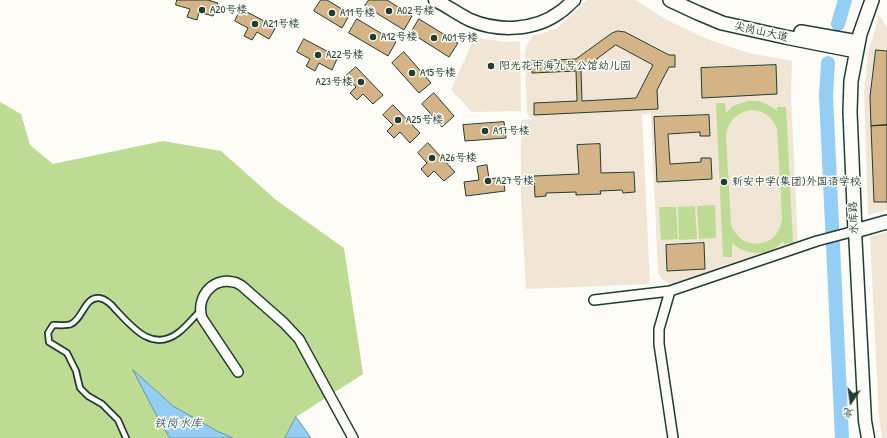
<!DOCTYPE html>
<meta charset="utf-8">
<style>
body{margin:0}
#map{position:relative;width:887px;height:438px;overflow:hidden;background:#fdfcf7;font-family:"Patrick Hand","LXGW WenKai TC",sans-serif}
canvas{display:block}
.north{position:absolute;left:831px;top:382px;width:40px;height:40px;-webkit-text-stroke:3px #fdfcf7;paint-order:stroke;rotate:193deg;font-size:11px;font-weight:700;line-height:16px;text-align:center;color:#1f3d34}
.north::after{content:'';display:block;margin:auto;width:14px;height:18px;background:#1f3d34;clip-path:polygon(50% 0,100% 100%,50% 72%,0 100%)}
</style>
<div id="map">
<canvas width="887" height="438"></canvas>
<div class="north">北</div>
</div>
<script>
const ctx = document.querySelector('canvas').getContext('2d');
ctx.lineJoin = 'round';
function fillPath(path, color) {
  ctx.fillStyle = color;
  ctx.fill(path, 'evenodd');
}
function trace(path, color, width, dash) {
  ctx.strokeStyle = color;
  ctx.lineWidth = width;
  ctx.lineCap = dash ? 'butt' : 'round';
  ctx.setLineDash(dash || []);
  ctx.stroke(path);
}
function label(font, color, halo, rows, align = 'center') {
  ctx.font = font + ' "Patrick Hand","LXGW WenKai TC",sans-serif';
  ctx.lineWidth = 3;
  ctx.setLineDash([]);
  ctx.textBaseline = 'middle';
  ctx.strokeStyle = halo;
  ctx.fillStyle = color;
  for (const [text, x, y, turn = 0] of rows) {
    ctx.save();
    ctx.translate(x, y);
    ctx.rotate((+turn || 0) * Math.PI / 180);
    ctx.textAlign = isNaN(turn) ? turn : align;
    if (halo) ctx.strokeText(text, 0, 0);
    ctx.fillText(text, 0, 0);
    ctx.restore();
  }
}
const built = new Path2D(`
 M587,0H635L667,20L707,39L749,53L792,61L791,97L798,245L678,283L672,284L666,282L661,278L658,273L651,114H642L650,284L526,289L521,200V120L532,119L529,117L527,113L525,56L526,47L532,36L556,29Z
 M879,15L887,28V210L868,215L864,91L868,53Z
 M475,36L484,39L506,42L520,41L521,111L472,112L451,90Z
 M887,232V438H882L879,419L870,237Z`);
const green = new Path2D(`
 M747,101C759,100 768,103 777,111V107H786L793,243L784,244L783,241C770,257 747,256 732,243V257H723L716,103H725L726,113L733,106ZM754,110C766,112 773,118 777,129L782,217C781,248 742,254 731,225L726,137C727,121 738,111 754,110Z
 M0,102L21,114L30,145L53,164L163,141L221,151L276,200L344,248L363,374L296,417L285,438H233L217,431L173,406L134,371L160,422L170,438H0Z
 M715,205L716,238L699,239L697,206Z
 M695,206L697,239L679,240L678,207Z
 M659,207H676L678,239L661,240Z`);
const water = new Path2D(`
 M133,370L173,406L217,431L233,438H170L160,422Z
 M296,417L311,438H285Z`);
const river = new Path2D(`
 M838,24L845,0
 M828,63L826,96L842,438`);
const building = new Path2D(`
 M177,0H208L218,3L213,16L199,12L197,20L187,17L190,9L176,5Z
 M321,0H327L350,14L342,28L314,11Z
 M369,0H387L412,16L404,30L365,6Z
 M241,9L276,27L269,39L257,32L252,40L244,36L248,28L235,21Z
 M357,19L396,42L388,56L349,33Z
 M419,19L458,43L449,57L411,33Z
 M618,31L625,32L669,55H675V67H669L657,90L658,109L534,115V103L577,101L576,71L532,73L531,61L576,59L612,33ZM616,45L653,65L636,98L582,101L581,71Z
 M304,39L338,57L332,70L319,63L315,71L306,66L310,59L297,52Z
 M876,50L887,51V125L871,126L870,97Z
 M404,52L431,83L419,93L392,63Z
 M776,65L777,94L702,98L701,68Z
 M356,67L383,95L373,104L363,94L357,100L350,93L356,87L346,76Z
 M434,93L454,116L442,127L422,104Z
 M393,105L420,133L410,143L400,132L394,138L387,131L393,125L383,115Z
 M709,115L710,136H700V132L668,134L670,164L701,162V158H711L712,179L657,182L654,117Z
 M504,122L506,138L465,141L463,125Z
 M887,125V202H874L871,126Z
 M428,143L455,172L444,181L434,171L428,177L421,169L427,163L418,153Z
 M600,144L601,173L634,172L635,192L623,193L622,190L600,191L601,194L576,195V192L546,193V196L535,197L534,176L579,174L577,145Z
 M487,165L489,179L503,177L505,191L466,196L464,182L479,180L477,167Z
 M704,243L705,269L667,271L666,245Z`);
const service = new Path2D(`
 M126,438L118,420L102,404L88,396L80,388L76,371L67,353L49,342L48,333L53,325C58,325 67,326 71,324C83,319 84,297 99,298C106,299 112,305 116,310C133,328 152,352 178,333C186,327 193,318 200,311`);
const minor = new Path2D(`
 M670,291L659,329V344L673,438
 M594,300L670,291L817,241L855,231
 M238,372L202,318C196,299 211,277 233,282C236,282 239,284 242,286L284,323L299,339L353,438`);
const tertiary = new Path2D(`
 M435,0C447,6 458,14 470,20C498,32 535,31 560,12C565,9 569,4 574,0
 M855,231L865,421L868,438`);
const secondary = new Path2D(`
 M670,0L698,13L722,23L785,37L856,51
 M872,0L860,34L851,81L850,112L855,231L887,222
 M801,32L858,42`);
const markers = [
 [202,10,4,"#1f3d34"],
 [389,11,4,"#1f3d34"],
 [332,13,4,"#1f3d34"],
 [255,24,4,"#1f3d34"],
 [373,37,4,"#1f3d34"],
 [434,38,4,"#1f3d34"],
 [318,55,4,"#1f3d34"],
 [491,66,4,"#1f3d34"],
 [412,73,4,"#1f3d34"],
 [361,82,4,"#1f3d34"],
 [398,120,4,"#1f3d34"],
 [485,131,4,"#1f3d34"],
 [432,158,4,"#1f3d34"],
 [488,181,4,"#1f3d34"],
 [724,182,4,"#1f3d34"]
];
const poiNames = [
 ["A20号楼",210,10],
 ["A02号楼",397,11],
 ["A11号楼",340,13],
 ["A21号楼",263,24],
 ["A12号楼",381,37],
 ["A01号楼",442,38],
 ["A22号楼",326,55],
 ["阳光花中海九号公馆幼儿园",499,66],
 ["A15号楼",420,73],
 ["A23号楼",353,82,"right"],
 ["A25号楼",406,120],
 ["A17号楼",493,131],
 ["A26号楼",440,158],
 ["A27号楼",496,181],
 ["新安中学(集团)外国语学校",732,182]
];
const streetNames = [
 ["尖岗山大道",761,32,13],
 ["水库路",854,218,-93]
];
const waterNames = [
 ["铁岗水库",178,424]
];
fillPath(built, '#f1e6d5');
fillPath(green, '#bedb93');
fillPath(water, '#94cef4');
trace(water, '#6594a7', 1);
trace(river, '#94cef4', 14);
fillPath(building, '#d4b487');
trace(building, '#1f3d34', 1);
trace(service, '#1f3d34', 8);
trace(minor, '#1f3d34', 12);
trace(tertiary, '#1f3d34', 15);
trace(secondary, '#1f3d34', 16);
trace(service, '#fdfcf7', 4.5);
trace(minor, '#fdfcf7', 9);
trace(tertiary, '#fdfcf7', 12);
trace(secondary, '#fdfcf7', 13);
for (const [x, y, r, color] of markers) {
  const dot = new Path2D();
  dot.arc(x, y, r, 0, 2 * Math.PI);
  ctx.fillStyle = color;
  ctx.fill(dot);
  trace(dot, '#fdfcf7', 1.5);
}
label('11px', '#1f3d34', '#fdfcf7', poiNames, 'left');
label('11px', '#1f3d34', '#fdfcf7', streetNames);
label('italic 12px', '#3c6164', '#fdfcf7', waterNames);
</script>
